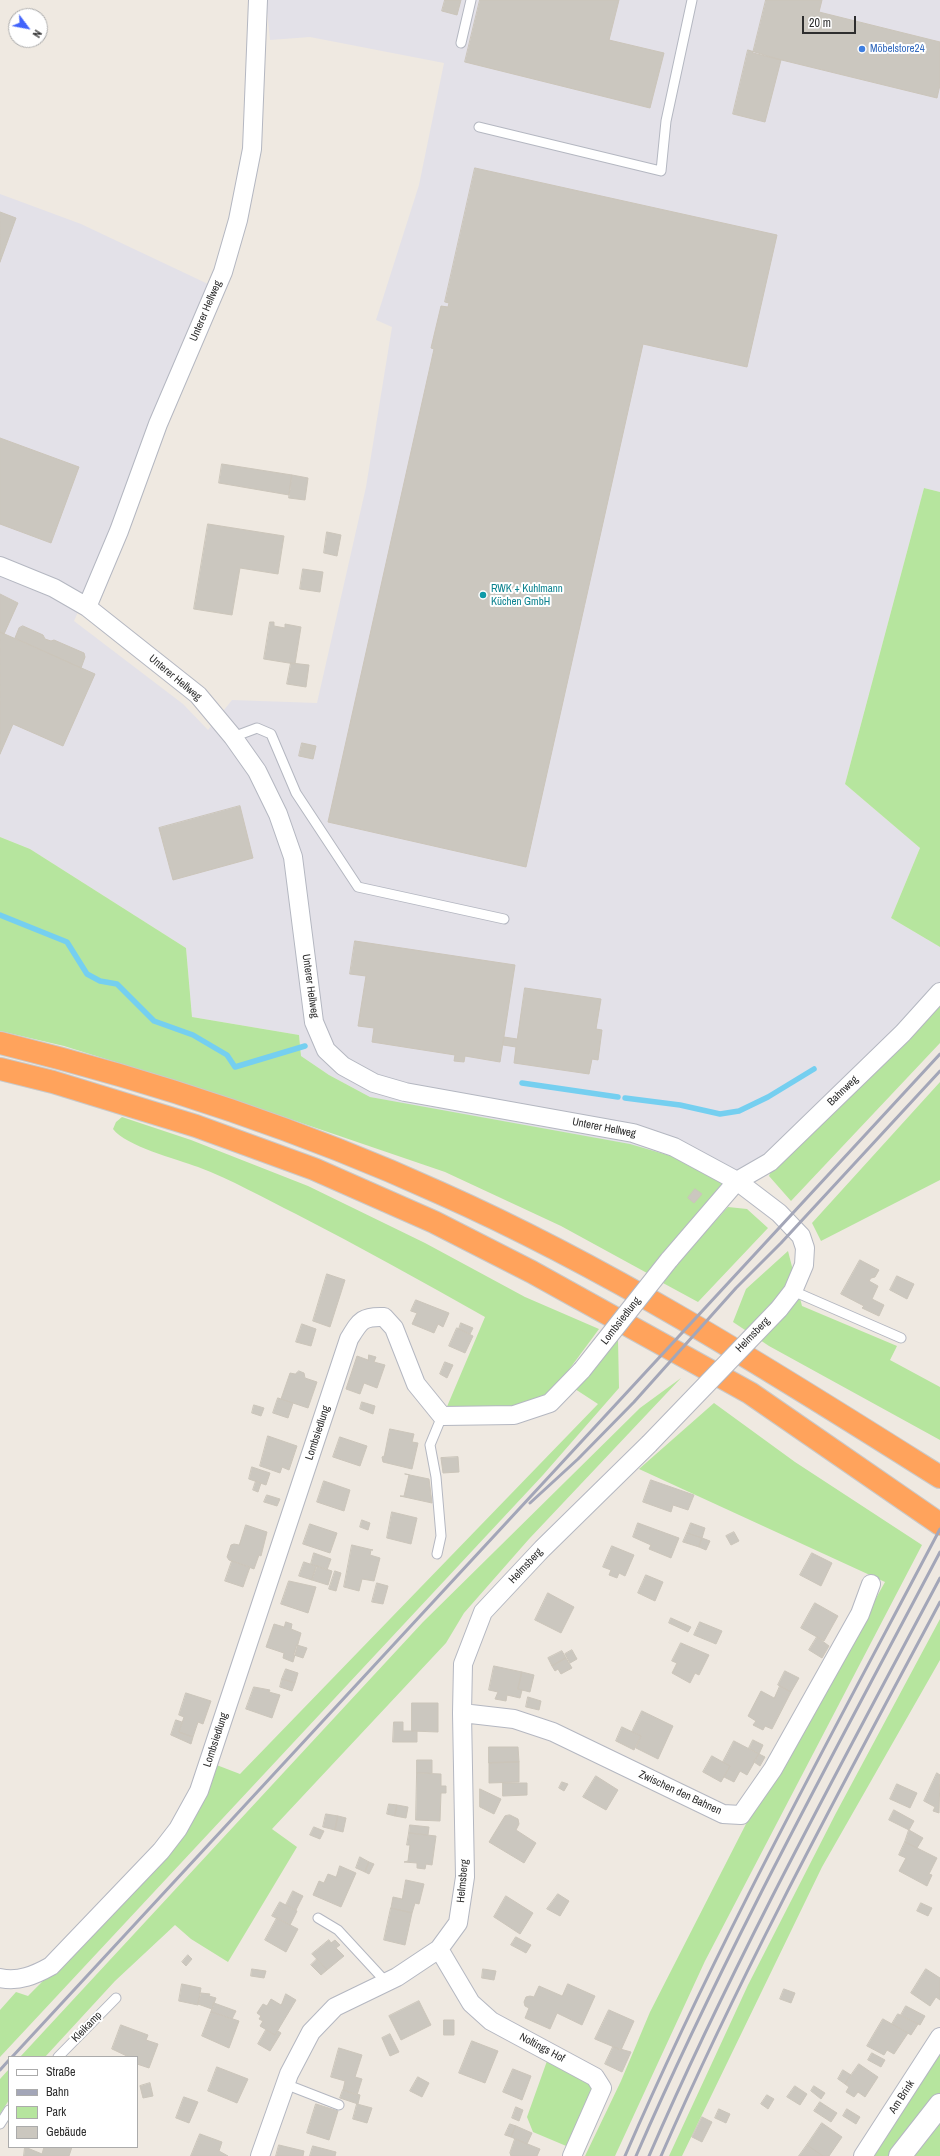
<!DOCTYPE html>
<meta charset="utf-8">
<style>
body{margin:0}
#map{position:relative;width:940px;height:2156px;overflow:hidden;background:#efe9e1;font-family:"Archivo Narrow",sans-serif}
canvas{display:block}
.legend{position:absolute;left:8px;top:2056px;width:130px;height:92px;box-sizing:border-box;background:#fff;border:1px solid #ababab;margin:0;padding:5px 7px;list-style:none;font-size:12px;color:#2e2e2e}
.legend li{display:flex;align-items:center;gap:8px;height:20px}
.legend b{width:20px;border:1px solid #ababab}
.north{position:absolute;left:8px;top:8px;width:40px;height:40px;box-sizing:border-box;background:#fff;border:1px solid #ababab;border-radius:50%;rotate:122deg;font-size:11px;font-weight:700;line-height:16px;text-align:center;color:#2e2e2e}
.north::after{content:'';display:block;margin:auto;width:14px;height:18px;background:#4264fb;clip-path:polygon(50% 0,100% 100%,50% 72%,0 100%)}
.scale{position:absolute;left:802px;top:16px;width:54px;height:18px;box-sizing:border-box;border:2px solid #2e2e2e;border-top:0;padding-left:5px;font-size:12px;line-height:14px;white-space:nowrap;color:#2e2e2e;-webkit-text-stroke:3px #fff;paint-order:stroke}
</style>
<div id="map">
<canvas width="940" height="2156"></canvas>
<ul class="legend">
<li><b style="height:5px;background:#fff"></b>Straße</li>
<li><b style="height:5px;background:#a3a6b8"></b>Bahn</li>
<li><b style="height:11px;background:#b6e59e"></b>Park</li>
<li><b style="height:11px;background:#cbc7bf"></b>Gebäude</li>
</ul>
<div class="north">N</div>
<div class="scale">20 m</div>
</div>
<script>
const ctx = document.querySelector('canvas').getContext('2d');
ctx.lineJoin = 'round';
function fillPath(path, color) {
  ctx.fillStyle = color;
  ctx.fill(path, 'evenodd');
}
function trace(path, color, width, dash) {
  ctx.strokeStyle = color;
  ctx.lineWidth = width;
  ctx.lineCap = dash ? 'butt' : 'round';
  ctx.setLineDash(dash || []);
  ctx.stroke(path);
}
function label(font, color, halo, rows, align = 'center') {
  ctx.font = font + ' "Archivo Narrow",sans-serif';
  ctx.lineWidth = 4;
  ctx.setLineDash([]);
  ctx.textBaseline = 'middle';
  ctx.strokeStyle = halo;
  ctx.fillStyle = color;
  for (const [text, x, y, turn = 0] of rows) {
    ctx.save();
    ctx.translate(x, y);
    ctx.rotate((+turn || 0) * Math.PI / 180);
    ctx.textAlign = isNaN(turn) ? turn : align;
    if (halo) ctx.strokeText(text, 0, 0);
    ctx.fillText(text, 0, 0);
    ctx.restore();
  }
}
const industrial = new Path2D(`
 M266,0H940V492L924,488L845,784L920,848L891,918L940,947V1001L773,1166L723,1183L370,1097L329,1075L301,1056L299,1035L192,1017L186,948L30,849L0,837V194L81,224L208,284L113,531L74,621L183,704L208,730L232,700L317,703L366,487L392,327L376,320L419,185L444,63L310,37L270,40Z`);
const green = new Path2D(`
 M924,488L940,492V947L891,918L920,848L845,784Z
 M0,837L30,849L186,948L192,1017L299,1035L301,1056L329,1075L370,1097L630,1144L671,1156L723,1183L647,1273L561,1226L445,1172L199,1088L64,1046L0,1031Z
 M940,1001V1043L791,1201L769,1176L773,1166Z
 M940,1082V1180L821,1241L812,1223Z
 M122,1117L191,1140L308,1186L425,1243L525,1297L599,1329L554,1390L525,1405L509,1408L446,1409L485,1317C423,1282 360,1247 296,1214C264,1198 232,1180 198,1167C176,1159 126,1146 113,1129L116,1122Z
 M728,1207L747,1209L768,1228L698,1302L663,1283L677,1263Z
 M788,1251L802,1306L897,1346L890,1360L940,1387V1440L769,1346L733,1322L746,1289Z
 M618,1339L619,1388L543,1475L0,2057V2010L16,1992L28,1996L166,1857L214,1764L240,1774L598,1404L575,1389Z
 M681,1378L529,1539L464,1613L446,1643L272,1829L297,1847L228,1962L191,1939L175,1925L115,1981L45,2057H20L423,1622L640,1408Z
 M714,1403L795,1462L922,1545L705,1961L615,2156H585L621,2081L650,2012L748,1820L779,1773L885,1582L639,1469Z
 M940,1619V1660L822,1867L682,2156H669L748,1985L836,1813Z
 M940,2047V2156H870Z
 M547,2061L590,2082L593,2094L571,2148L533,2132L527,2117Z
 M9,2069V2100L0,2114V2079Z`);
const stream = new Path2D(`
 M0,915L67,942L87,974L100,981L117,984L154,1021L193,1035L227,1055L235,1067L305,1046
 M522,1083L618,1097
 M625,1098L680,1105L720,1114L739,1111L768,1097L814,1069`);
const building = new Path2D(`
 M445,0H461L457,15L442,11Z
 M480,0H619L609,40L664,53L650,108L465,62Z
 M766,0H822L819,12L940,42V85L937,98L753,53Z
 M748,50L781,60L765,122L733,114Z
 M475,168L777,235L747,367L643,344L526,867L328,822L434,349L431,348L441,306L448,307L449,303L445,302Z
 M0,212L16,218L0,262Z
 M0,438L79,467L51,543L0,524Z
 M222,464L292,475L289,495L219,483Z
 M292,475L308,478L305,500L289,498Z
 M208,524L284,536L278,574L240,568L232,615L194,609Z
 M327,532L341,535L337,556L324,553Z
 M303,569L323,572L320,592L300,589Z
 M0,594L18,603L4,634L0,632Z
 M270,622H274V626L285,628V624L301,627L295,664L264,659Z
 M23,626L43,635L45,639L51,641L54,640L84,653L85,657L81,668L15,638L19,628Z
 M0,632L95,674L63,746L13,724L0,754Z
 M291,663L309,665L306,687L287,684Z
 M302,743L316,746L313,759L299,756Z
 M240,806L253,858L173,880L159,828Z
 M355,941L515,965L500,1062L465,1056L464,1062L454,1061L455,1055L372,1042L374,1028L358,1026L366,976L350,974Z
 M525,988L601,999L596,1029L602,1030L598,1060L592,1059L589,1074L514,1063L516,1047L503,1045L504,1037L517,1039Z
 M695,1189L702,1194L694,1203L688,1198Z
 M860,1260L879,1270L875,1277L871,1278L869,1281L878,1286L872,1299L884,1305L879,1316L862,1308L864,1306L841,1294Z
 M327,1274L345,1280L330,1327L313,1321Z
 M897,1276L914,1284L907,1299L890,1290Z
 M416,1300L449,1313L443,1327L438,1324L434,1333L412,1324L417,1313L411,1311Z
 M461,1323L473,1328L470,1334L459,1329Z
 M302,1324L316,1329L311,1346L296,1342Z
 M457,1328L473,1336L465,1353L449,1346Z
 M369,1355L376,1357L374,1362L385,1365L377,1388L364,1383L360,1394L346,1389L357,1356L368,1360Z
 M445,1362L453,1365L447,1378L440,1374Z
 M299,1371L304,1373L305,1378L317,1382L308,1408L281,1399L290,1373L295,1374Z
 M278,1398L293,1403L288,1418L273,1413Z
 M362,1402L375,1406L373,1414L360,1409Z
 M254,1405L264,1408L261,1416L252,1413Z
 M390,1429L414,1434L412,1442L418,1443L412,1469L383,1462L382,1457L384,1456Z
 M268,1436L297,1446L289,1470L282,1467L280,1473L260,1466Z
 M340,1437L367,1446L360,1466L333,1457Z
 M458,1457L459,1472L443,1473L441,1458Z
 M252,1467L270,1473L266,1485L249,1479Z
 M405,1474L429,1479L432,1503L400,1496H404L409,1475Z
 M651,1480L694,1495L688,1510L673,1505L671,1512L643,1502Z
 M256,1481L261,1483L258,1492L253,1490Z
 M324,1481L350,1490L344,1511L317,1502Z
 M267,1495L280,1499L277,1506L264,1502Z
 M392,1512L417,1518L411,1544L387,1538Z
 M362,1520L370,1523L368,1530L360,1527Z
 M638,1523L679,1538L671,1558L649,1549L651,1545L633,1537Z
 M691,1523L705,1528L702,1538L687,1533Z
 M310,1524L337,1533L330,1553L303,1544Z
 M246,1525L267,1532L261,1556L259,1555L254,1569L229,1560L227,1557L231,1545L234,1544L239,1545Z
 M734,1532L739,1541L731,1545L726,1536Z
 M687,1533L702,1538L699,1547L683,1542Z
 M702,1538L710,1541L706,1550L699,1547Z
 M352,1545L373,1550H371L370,1555L380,1558L374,1581L362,1579L359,1591L344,1587Z
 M612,1546L634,1555L625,1576L619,1573L617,1578L609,1575L611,1570L603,1567Z
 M314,1553L331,1559L327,1570L311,1564Z
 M812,1553L832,1563L821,1586L800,1575Z
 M232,1561L250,1567L243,1587L225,1581Z
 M304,1562L316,1566L312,1580L299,1576Z
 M317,1566L332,1571L328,1585L312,1580Z
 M335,1571L341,1573L336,1591L329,1589Z
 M646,1575L663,1582L655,1601L638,1593Z
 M289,1581L316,1587L308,1613L281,1604Z
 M377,1583L388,1586L383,1604L372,1602Z
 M548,1593L574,1607L561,1633L535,1620Z
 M815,1603L838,1616L824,1641L801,1628Z
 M671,1618L691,1627L688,1632L669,1623Z
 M286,1622L292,1624L291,1629L301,1633L293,1662L283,1658L284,1653L266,1647L274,1624L284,1627Z
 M700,1622L722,1631L716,1644L694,1635Z
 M817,1637L829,1646L822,1658L809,1650Z
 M681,1643L709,1655L699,1675L695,1673L690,1683L672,1673L677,1663L672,1661Z
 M297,1645L307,1648L303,1658L294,1655Z
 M572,1650L577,1659L570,1663L565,1654Z
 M562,1651L566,1658L552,1666L548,1658Z
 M566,1658L572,1668L561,1674L558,1669L555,1671L552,1666Z
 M494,1666L522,1672L518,1689L522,1690L520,1698L507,1695L506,1701L495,1699L498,1692L489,1690Z
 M286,1669L298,1673L295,1683L282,1679Z
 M785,1671L799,1678L791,1692L778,1685Z
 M522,1672L534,1675L530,1692L518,1689Z
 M282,1679L295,1683L292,1691L280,1687Z
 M780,1686L791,1692L772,1729L765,1726L763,1730L753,1725L756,1721L748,1716L761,1691L774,1698Z
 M254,1687L270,1690L269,1692L280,1695L272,1718L246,1709Z
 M186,1693L211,1701L203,1724L198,1722L193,1737L179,1732L184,1717L179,1715Z
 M528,1697L541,1701L539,1710L526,1707Z
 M412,1703H438V1732L412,1731Z
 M642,1711L673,1726L658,1759L636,1748L641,1736L632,1732Z
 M176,1720L182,1722L179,1732L193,1737L191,1744L171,1735Z
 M394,1722H403V1731H417V1742H393Z
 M622,1727L641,1736L634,1750L616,1741Z
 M753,1740L763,1745L759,1754L749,1748Z
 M734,1741L759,1754L747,1775L740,1771L734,1782L724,1777L730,1766L723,1762Z
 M489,1747H518L519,1762L489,1763Z
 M759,1754L765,1757L760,1766L754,1762Z
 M712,1756L730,1766L721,1782L703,1772Z
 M417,1760H432V1773H417Z
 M519,1762V1782L489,1783V1763Z
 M417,1773L441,1774V1786H446V1793H441L440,1821L416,1820Z
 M937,1773L940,1775L939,1813L933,1811L935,1807L924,1801Z
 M596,1776L618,1790L606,1810L583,1797Z
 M562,1782L568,1784L564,1791L559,1788Z
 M503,1783H527V1795L503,1796Z
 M897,1784L917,1793L910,1808L890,1799Z
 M480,1789L501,1799L494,1814L480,1807Z
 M389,1804L397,1805L395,1816L387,1814Z
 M397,1805L408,1807L406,1818L395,1816Z
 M894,1810L914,1821L909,1830L889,1820Z
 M326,1814L338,1816L335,1830L323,1827Z
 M510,1815L518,1819L519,1824L516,1830L536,1843L524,1863L489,1842L505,1816Z
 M338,1816L346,1818L343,1832L335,1830Z
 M410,1825L429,1827L428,1835L409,1833Z
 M314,1827L324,1831L320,1839L310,1835Z
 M909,1830L923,1838L917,1848L905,1842Z
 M409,1833L436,1836L432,1865L426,1864L425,1869L417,1868V1863L404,1862L408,1861L410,1845H407Z
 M905,1842L937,1858L929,1874L932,1875L927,1886L899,1871L906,1858L899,1855Z
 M360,1857L369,1862L365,1872L356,1868Z
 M369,1862L374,1864L369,1874L365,1872Z
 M340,1866L356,1873L341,1907L313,1895L319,1881L324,1883L328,1874L336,1877Z
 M406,1880L424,1884L419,1904L415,1903L412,1913L391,1908L393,1897L402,1899Z
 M293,1891L303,1896L296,1910L286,1905Z
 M558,1894L569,1901L560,1916L547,1909Z
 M506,1896L533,1913L520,1934L494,1917Z
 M280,1902L297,1911L290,1925L272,1916Z
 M921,1903L932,1908L928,1916L917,1911Z
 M391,1908L412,1913L405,1945L384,1940Z
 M277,1918L298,1929L286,1952L265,1940Z
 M516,1937L531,1945L526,1953L511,1945Z
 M329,1940L331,1943L335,1940L340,1945L336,1948L344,1956L327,1970L312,1954Z
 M188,1955L192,1959L186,1966L182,1962Z
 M317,1959L327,1970L321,1975L311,1965Z
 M252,1969L266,1971L264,1978L251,1976Z
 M483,1969L496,1971L494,1980L482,1978Z
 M926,1969L940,1978V2000L936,1997L930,2006L911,1993Z
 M182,1984L201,1988L198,2005L179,2001Z
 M568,1984L595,1996L582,2025L557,2013L550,2029L525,2018L529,2008L525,2006L524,2002L526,1997L530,1996L534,1997L539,1986L562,1996Z
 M784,1989L795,1993L791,2003L780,1999Z
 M201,1993L210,1994L209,1996L216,1998L212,2009L198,2004Z
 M286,1994L296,2000L275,2035L260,2026L263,2021L259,2019L261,2016L257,2013L263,2004L267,2006L271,1999L281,2005Z
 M419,2001L431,2025L401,2040L389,2016Z
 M214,2003L236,2011L232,2019L212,2012Z
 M906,2006L925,2016L920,2025L901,2015Z
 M212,2009V2012L239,2021L229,2048L202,2036Z
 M609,2010L634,2021L621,2050L595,2039Z
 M898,2014L918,2024L911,2035L892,2024Z
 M883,2019L908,2033L894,2054L887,2050L884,2055L867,2046Z
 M444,2020H454V2035H444Z
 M121,2025L148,2035L146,2040L158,2044L149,2068L137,2064V2057H129L112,2049Z
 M266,2030L275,2035L278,2031L281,2033L270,2051L258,2044Z
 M390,2034L399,2052L390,2056L382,2038Z
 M472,2041L498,2051L485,2083L459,2073Z
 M613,2047L631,2052L622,2072L605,2064Z
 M339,2048L362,2055L355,2077L362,2079L357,2095L343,2090L345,2081L331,2077Z
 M872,2053L885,2060L881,2067L868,2060Z
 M859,2064L878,2077L865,2097L858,2092L854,2097L846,2092L849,2087L845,2084Z
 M217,2067L248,2079L237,2103L208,2091Z
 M513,2069L531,2076L522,2100L503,2092Z
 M843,2070L851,2075L845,2084L838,2079Z
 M418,2077L429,2083L422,2097L410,2091Z
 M150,2083L153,2096L143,2098L140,2086Z
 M795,2086L807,2094L800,2105L787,2097Z
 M814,2086L825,2093L821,2099L811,2091Z
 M343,2090L360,2095L358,2104L340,2098Z
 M767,2095L774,2099L768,2109L761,2104Z
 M184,2097L198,2102L189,2123L176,2118Z
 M820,2102L837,2113L831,2122L814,2111Z
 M316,2104L338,2111L329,2140L307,2133Z
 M357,2104L372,2108L367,2123L353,2119Z
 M516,2107L523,2110L519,2121L512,2118Z
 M719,2109L730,2114L726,2123L715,2118Z
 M847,2109L860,2117L856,2124L843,2116Z
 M702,2117L712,2122L702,2142L692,2137Z
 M822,2123L842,2137L829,2156H823L807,2145Z
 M510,2124L516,2126L511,2137L505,2135Z
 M516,2126L532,2133L527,2144L511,2137Z
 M200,2134L222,2142L219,2151L228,2156H191Z
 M515,2139L540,2149L537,2156H511L510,2153Z
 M279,2145L304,2151L303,2156H276Z
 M807,2145L823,2156H799Z
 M313,2146L336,2152L335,2156H310Z
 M25,2147L42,2154L44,2147H72L69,2156H24Z`);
const lane = new Path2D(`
 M461,43L471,0
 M479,127L661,171L666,121L692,0
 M233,737L257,728L271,734L296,793L358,887L504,919
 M793,1291L901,1338
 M437,1554L441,1536L436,1477L430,1445L442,1416
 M318,1918L338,1930L386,1982
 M58,2057L116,1998
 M285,2084L339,2105
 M0,2124L9,2110`);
const street = new Path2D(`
 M0,566L54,588L87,607L198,695L233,737L257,771L278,814L293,857L314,1022L326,1050L343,1066L374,1083L405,1092L633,1133L674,1147L737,1181L779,1213L801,1236L805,1248L804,1265L793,1291L779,1309
 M87,607L119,531L158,424L223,272L238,220L252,149L258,0
 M669,1260L737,1181L770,1162L903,1033L940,992
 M462,1713L514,1719L553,1732L723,1814L741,1815L773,1769L860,1614L871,1584
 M439,1949L471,2003L491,2021L595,2077L602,2088L572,2156
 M0,1978C19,1982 35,1975 51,1966L161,1851L178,1829L199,1791L349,1339C360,1321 362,1316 384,1317L394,1328L416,1384L442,1416L514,1415L550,1403L582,1370
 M260,2156L289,2074L311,2032L335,2007L397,1977L439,1949L458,1923L465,1877L462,1713L463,1664L483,1612L542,1549L649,1444
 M863,2156L940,2037`);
const secondary = new Path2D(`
 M900,2156L940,2105`);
const highway = new Path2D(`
 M0,1043C150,1080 299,1129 440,1193C615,1271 778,1375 940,1477
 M0,1069L53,1082L196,1126L314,1169L434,1222L532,1272L750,1393L940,1524`);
const rail = new Path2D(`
 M530,1503L578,1459L634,1402L736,1288L781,1243L940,1071
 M12,2057L940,1054
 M0,2070L9,2060
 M625,2156C718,1941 831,1736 940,1529
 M636,2156C726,1949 835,1751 940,1552
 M649,2156C735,1958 839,1768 940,1578
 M661,2156C744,1966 843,1784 940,1602`);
const streetBridge = new Path2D(`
 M582,1370L669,1260
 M649,1444L779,1309`);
const markers = [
 [862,49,4,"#3f7fe0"],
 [483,595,4,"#0f9aa8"]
];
const shopNames = [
 ["Möbelstore24",870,49]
];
const streetNames = [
 ["Unterer Hellweg",206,311,-67],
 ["Unterer Hellweg",175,678,40],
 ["Unterer Hellweg",310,986,82],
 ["Bahnweg",843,1091,-44],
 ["Unterer Hellweg",604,1128,11],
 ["Lombsiedlung",621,1321,-52],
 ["Helmsberg",753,1335,-46],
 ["Lombsiedlung",318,1433,-72],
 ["Helmsberg",526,1566,-47],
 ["Lombsiedlung",216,1740,-72],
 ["Zwischen den Bahnen",680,1793,25],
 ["Helmsberg",463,1881,-85],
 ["Kleikamp",87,2027,-46],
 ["Noltings Hof",542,2048,28],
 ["Am Brink",902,2097,-57]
];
const cultureNames = [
 ["RWK + Kuhlmann",491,589],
 ["Küchen GmbH",491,602]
];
fillPath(industrial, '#e3e1e8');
fillPath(green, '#b6e59e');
trace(stream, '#75cff0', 5.5);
fillPath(building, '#cbc7bf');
trace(building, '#cbc5ba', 1);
trace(lane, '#b4b7c1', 11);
trace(street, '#b4b7c1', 20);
trace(secondary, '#b4b7c1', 24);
trace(highway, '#c9c9c9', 24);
trace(lane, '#fff', 9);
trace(street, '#fff', 18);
trace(secondary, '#fff', 22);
trace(highway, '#ffa35c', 22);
trace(rail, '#a3a6b8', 3);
trace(streetBridge, '#b4b7c1', 20, []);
trace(streetBridge, '#fff', 18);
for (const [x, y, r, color] of markers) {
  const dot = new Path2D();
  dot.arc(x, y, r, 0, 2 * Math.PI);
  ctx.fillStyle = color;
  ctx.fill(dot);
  trace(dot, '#fff', 1.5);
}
label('11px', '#366cbe', '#fff', shopNames, 'left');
label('11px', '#2e2e2e', '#fff', streetNames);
label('11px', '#0d838f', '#fff', cultureNames, 'left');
</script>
